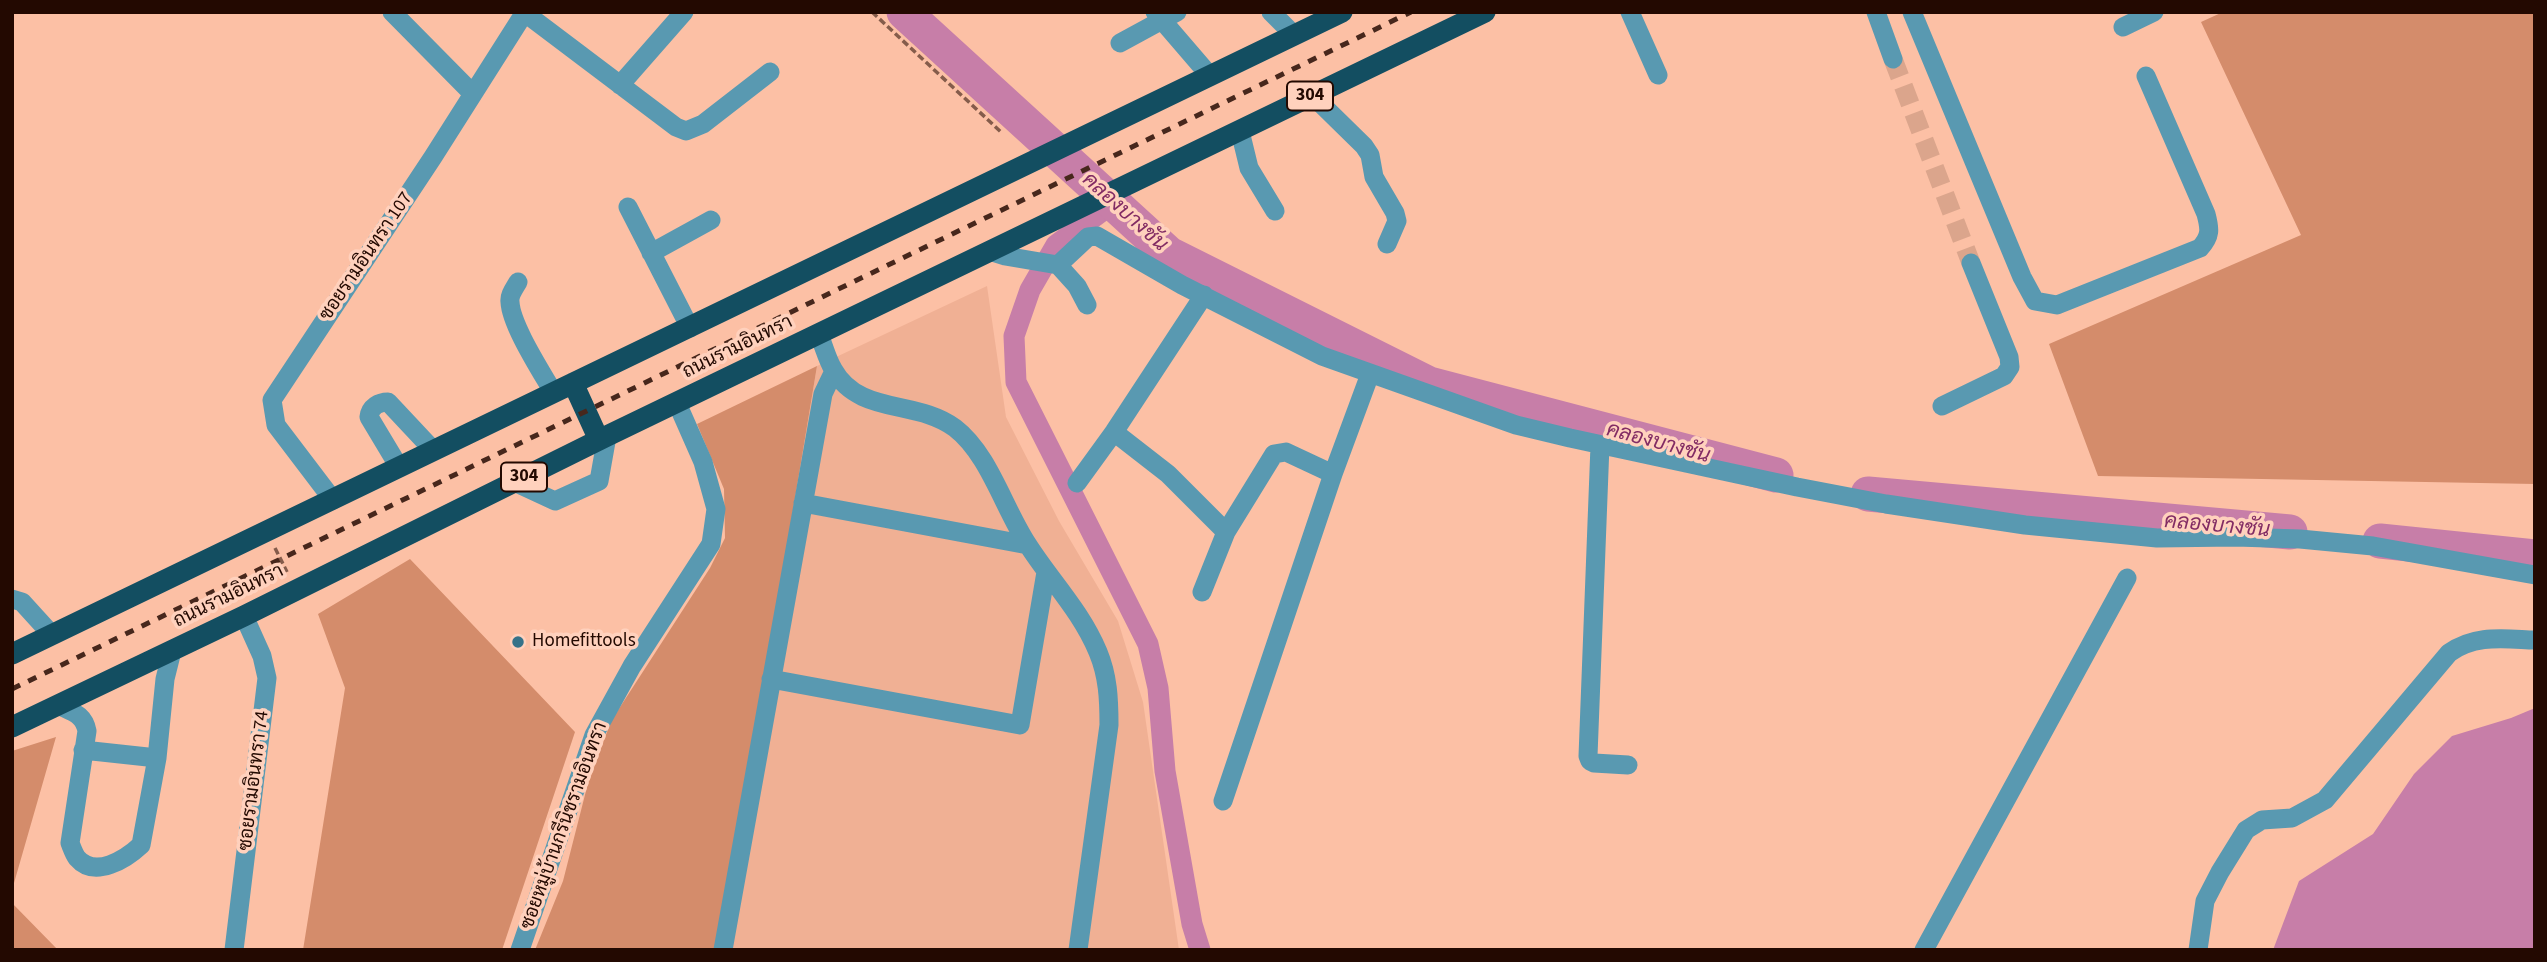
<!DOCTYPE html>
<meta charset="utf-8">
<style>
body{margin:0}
#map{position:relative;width:2547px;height:962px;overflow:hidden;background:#fcc0a5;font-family:"Source Sans 3",sans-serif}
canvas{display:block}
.frame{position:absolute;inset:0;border:14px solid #230901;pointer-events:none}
</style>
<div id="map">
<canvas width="2547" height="962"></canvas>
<div class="frame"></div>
</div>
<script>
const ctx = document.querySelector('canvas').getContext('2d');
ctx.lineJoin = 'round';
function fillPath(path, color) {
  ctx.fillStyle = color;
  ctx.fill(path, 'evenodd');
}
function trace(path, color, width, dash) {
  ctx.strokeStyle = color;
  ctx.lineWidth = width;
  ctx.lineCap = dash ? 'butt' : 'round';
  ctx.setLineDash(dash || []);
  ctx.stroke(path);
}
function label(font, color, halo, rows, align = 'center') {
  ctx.font = font + ' "Source Sans 3",Sarabun,sans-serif';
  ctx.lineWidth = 7;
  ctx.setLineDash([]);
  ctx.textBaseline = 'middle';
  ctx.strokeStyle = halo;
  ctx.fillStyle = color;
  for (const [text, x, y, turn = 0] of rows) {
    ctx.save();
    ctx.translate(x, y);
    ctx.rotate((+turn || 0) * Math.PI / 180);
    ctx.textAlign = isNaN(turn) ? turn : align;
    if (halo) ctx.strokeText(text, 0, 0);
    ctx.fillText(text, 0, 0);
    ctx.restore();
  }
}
const built = new Path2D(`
 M987,286L1006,417L1059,521L1118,621L1143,702L1179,950H720L817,366Z`);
const green = new Path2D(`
 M2223,12H2535V484L2098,476L2049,344L2301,235L2201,22Z
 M817,366L720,950H535L563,881L587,787L611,721L710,568L725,538L724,489L697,424Z
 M410,559L575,732L502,950H303L345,688L318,614Z
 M56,737L12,890V751Z
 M12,903L58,950H12Z`);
const water = new Path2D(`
 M2535,708V950H2273L2299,881L2373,834L2414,774L2452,736L2511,718Z`);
const canal = new Path2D(`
 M1113,203L1056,245L1030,290L1014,336L1016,382L1148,644L1158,688L1165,771L1192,924L1200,950`);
const river = new Path2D(`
 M904,12L1169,254L1429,384L1776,475
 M1868,494L2290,532
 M2380,541L2535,557`);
const minorTunnel = new Path2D(`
 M1893,59L1971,263`);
const path = new Path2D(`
 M872,12L1001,132
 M275,548L287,572`);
const minor = new Path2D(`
 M392,12L473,94
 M1155,12L1210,76
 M1271,12L1294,35
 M1630,12L1658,75
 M1876,12L1893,59
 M1912,12L2022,277L2035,301L2057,305L2200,248C2211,236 2210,229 2206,214L2146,76
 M525,13L676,127L686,131L703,124L770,72
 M2123,27L2154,12
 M1120,43L1177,12
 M620,85L684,12
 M1312,95L1364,146L1370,155L1374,177L1395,213L1397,221L1387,244
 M1240,131L1249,168L1275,211
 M628,207L690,328
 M989,251L1005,256L1058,265L1088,237L1097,236L1182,285L1322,356L1516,425L1570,438L1797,487L1886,504L2025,525L2157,538L2236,537L2300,539L2373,546L2535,575
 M651,253L711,220
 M1058,265L1077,286L1087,305
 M518,282C514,289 509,295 510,302C511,325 541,371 553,392
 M819,335C824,346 827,359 833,369C859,416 917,399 955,428C989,454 1004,509 1028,545C1051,581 1081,611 1098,652C1108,676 1109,699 1109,725L1078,950
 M1942,406L2004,376L2010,367L2009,357L1971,263
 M1114,432L1168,474L1226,532L1202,592
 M1600,445L1588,756L1590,761L1594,763L1628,765
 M399,467L369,417C370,407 379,402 388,402L433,450
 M514,482L555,501L599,481L607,436
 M1077,483L1114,432L1204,295
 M333,500L276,425L272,400L433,157L525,12
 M803,503L1028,545
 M1226,532L1274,454L1286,452L1333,474
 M12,599L22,602L52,635
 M771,679L1020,725L1046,572
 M58,705C72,712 84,714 87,731L70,843C72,848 74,854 77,858C95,879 126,859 141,845L157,758L165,679L172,651
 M83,750L157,758
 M1223,801L1333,474L1370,374
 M234,950L267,678L262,656L244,616
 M520,950L594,735L632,666L711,544L716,509L703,462L677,403
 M723,950L823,394L834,371
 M1924,950L2127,578
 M2198,950L2205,901L2220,872L2246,830L2262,820L2292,818L2325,800L2449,653C2475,634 2504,639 2535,640`);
const highway = new Path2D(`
 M573,383L599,440
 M12,654L1342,12
 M12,727L244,616L607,436L1485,12`);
const rail = new Path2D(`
 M12,689L1411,12`);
const markers = [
 [518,642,7,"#357289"]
];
const shields = [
 [1310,96,46],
 [524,477,46]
];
const shieldNames = [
 ["304",1310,96],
 ["304",524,477]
];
const streetNames = [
 ["ซอยรามอินทรา 107",367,257,-56],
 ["ถนนรามอินทรา",738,348,-26],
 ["ถนนรามอินทรา",229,597,-26],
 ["ซอยรามอินทรา 74",255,781,-83],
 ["ซอยหมู่บ้านกรีนิชรามอินทรา",565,826,-70]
];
const poiNames = [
 ["Homefittools",532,642]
];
const waterNames = [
 ["คลองบางชัน",1124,213,42],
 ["คลองบางชัน",1658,444,15],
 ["คลองบางชัน",2217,527,5]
];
fillPath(built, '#f0b094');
fillPath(green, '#d48c6b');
fillPath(water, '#c77ea8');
trace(canal, '#c77ea8', 21);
trace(river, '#c77ea8', 35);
trace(minorTunnel, '#dba58c', 19, [19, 10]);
trace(path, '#855c4b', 3.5, [7, 3.5]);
trace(minor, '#5999b1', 19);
trace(highway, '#134e61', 21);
trace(rail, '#47271c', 5, [9, 9]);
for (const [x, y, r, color] of markers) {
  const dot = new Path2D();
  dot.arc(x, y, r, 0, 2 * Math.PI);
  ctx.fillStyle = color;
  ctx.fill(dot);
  trace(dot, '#ffd1bd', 2.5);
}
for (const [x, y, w] of shields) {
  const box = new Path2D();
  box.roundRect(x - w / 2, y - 14.5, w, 29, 5);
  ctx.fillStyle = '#ffd1bd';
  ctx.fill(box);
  trace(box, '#230901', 2);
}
label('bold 18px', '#230901', null, shieldNames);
label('19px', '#230901', '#ffd1bd', streetNames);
label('19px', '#230901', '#ffd1bd', poiNames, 'left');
label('italic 21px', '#832c64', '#ffd1bd', waterNames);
</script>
